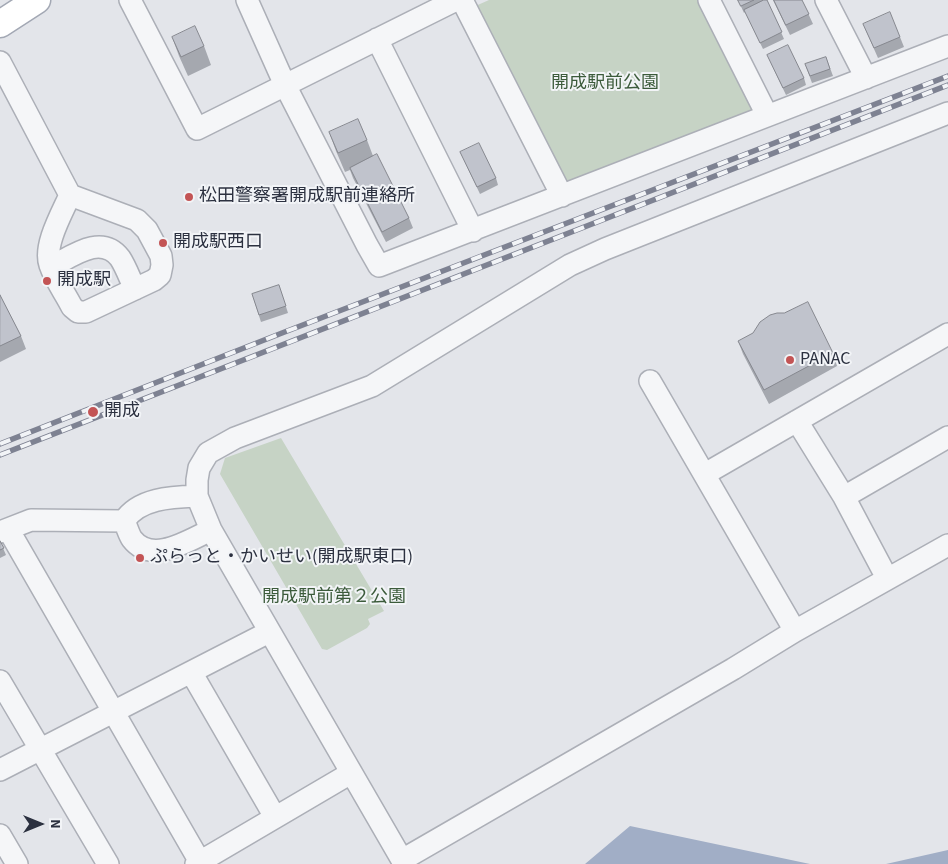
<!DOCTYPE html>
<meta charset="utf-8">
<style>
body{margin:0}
#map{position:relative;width:948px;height:864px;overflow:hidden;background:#e3e5ea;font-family:"Source Sans 3",sans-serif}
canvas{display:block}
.north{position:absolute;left:15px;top:799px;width:50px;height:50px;-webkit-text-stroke:4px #f2f4f7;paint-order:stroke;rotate:90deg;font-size:14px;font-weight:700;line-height:20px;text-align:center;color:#2c3140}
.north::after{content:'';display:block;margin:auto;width:18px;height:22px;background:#2c3140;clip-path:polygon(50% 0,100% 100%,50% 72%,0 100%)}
</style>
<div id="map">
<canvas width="948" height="864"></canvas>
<div class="north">N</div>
</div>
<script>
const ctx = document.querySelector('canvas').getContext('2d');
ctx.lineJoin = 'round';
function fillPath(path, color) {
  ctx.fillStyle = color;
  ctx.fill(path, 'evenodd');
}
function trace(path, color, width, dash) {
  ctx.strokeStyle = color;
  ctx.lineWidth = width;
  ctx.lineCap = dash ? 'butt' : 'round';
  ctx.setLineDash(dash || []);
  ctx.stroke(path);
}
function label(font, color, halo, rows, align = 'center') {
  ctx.font = font + ' "Source Sans 3","Noto Sans JP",sans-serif';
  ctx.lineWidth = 4;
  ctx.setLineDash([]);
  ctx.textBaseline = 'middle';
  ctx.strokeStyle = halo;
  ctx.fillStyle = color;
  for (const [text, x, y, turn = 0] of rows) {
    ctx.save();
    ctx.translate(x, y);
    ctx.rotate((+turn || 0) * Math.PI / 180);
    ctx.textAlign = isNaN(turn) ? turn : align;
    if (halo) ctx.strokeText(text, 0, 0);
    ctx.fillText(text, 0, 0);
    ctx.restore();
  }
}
const green = new Path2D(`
 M489,0H700L754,105L746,117L566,191L471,8Z
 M281,438L384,611L368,619L370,624L367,628L327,650L322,649L220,474L225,458Z`);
const water = new Path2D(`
 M630,826L810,864H585Z
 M948,850V864H886Z`);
const minor = new Path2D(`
 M130,0L197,129L456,0
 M247,0L285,85L367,245L379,266L948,46
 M462,0L562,196
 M709,0L767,115
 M826,0L866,78
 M377,39L473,231
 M0,62L70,195L137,220L147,230L161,256L162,265L160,275L154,280L86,312H78L72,307C65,293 55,280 50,265C43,246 62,213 70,195
 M948,113L605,249L570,265L372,386L235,438L208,453L199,468L197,480V496L211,530L402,860L733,669L795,631L948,545
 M51,267C71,257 101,233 120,258C126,267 130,279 135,289
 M650,381L795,631
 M797,421L844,497L948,437
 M705,474L948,334
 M197,496C172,497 139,498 124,521C127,527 129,535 132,539C152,565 189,540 211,530
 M844,497L887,578
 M8,529L200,862
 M0,532L31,520L124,521
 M191,672L275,817
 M0,681L108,864
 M0,770L269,632
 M0,835L17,864
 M196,864L351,773`);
const major = new Path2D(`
 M0,24L37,0`);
const rail = new Path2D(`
 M0,444L282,333L948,76
 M0,455L948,85`);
const wall = new Path2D(`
 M738,0H767L784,39L763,49L745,12L744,13Z
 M773,0H802L813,24L790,35Z
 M863,24L900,37L904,47L878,58Z
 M172,37L204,46L211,65L188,76L179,56Z
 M767,55L804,78L806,85L786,95Z
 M826,57L833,76L812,83L805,64Z
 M329,132L367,140L373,156L409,218L413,228L386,242L353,178L350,170L345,172L336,151Z
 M460,152L496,178L498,185L480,194Z
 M279,285L288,313L261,322L252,294Z
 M0,295L21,336L26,349L0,362Z
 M738,341L833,353L837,366L769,404L743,354Z
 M0,541L6,555L0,558Z`);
const building = new Path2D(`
 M738,0H754L741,6Z
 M764,0H767L782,32L760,43L744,10Z
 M774,0H802L809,14L786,25Z
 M890,12L900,37L874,48L863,24Z
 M195,26L204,46L181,57L172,37Z
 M788,45L804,78L783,88L767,55Z
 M826,57L830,69L810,76L805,64Z
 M358,119L367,140L338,153L329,132Z
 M479,143L496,178L477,187L460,152Z
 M377,154L409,218L382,232L350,168Z
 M279,285L286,306L259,315L252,294Z
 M0,295L21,336L0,346Z
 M808,302L833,353L764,390L738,341L753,333L760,322L770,315L777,313H784Z
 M0,541L4,548L0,550Z`);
const markers = [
 [189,197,5,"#c35455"],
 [163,243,5,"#c35455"],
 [47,281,5,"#c35455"],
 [790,360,5,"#c35455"],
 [93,412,6,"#c35455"],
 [140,558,5,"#c35455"]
];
const parkNames = [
 ["開成駅前公園",605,84],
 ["開成駅前第２公園",334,598]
];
const poiNames = [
 ["松田警察署開成駅前連絡所",199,197],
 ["開成駅西口",173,243],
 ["開成駅",57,281],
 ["PANAC",800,360],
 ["開成",104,412],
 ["ぷらっと・かいせい(開成駅東口)",150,558]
];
fillPath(green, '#c6d3c5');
fillPath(water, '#a1aec6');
trace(minor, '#acafb7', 24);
trace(major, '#a3a8b4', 29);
trace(minor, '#f5f6f8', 21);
trace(major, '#fff', 26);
trace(rail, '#7e8292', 5.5);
trace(rail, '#f2f4f7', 4, [11]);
fillPath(wall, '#a5a8af');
fillPath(building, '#c0c3cc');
trace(building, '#86888f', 1);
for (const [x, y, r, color] of markers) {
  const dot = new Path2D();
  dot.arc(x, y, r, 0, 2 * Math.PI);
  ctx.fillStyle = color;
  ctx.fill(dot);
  trace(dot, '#f2f4f7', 2);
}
label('18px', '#3c5b3b', '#f2f4f7', parkNames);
label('18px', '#2c3140', '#f2f4f7', poiNames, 'left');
</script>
